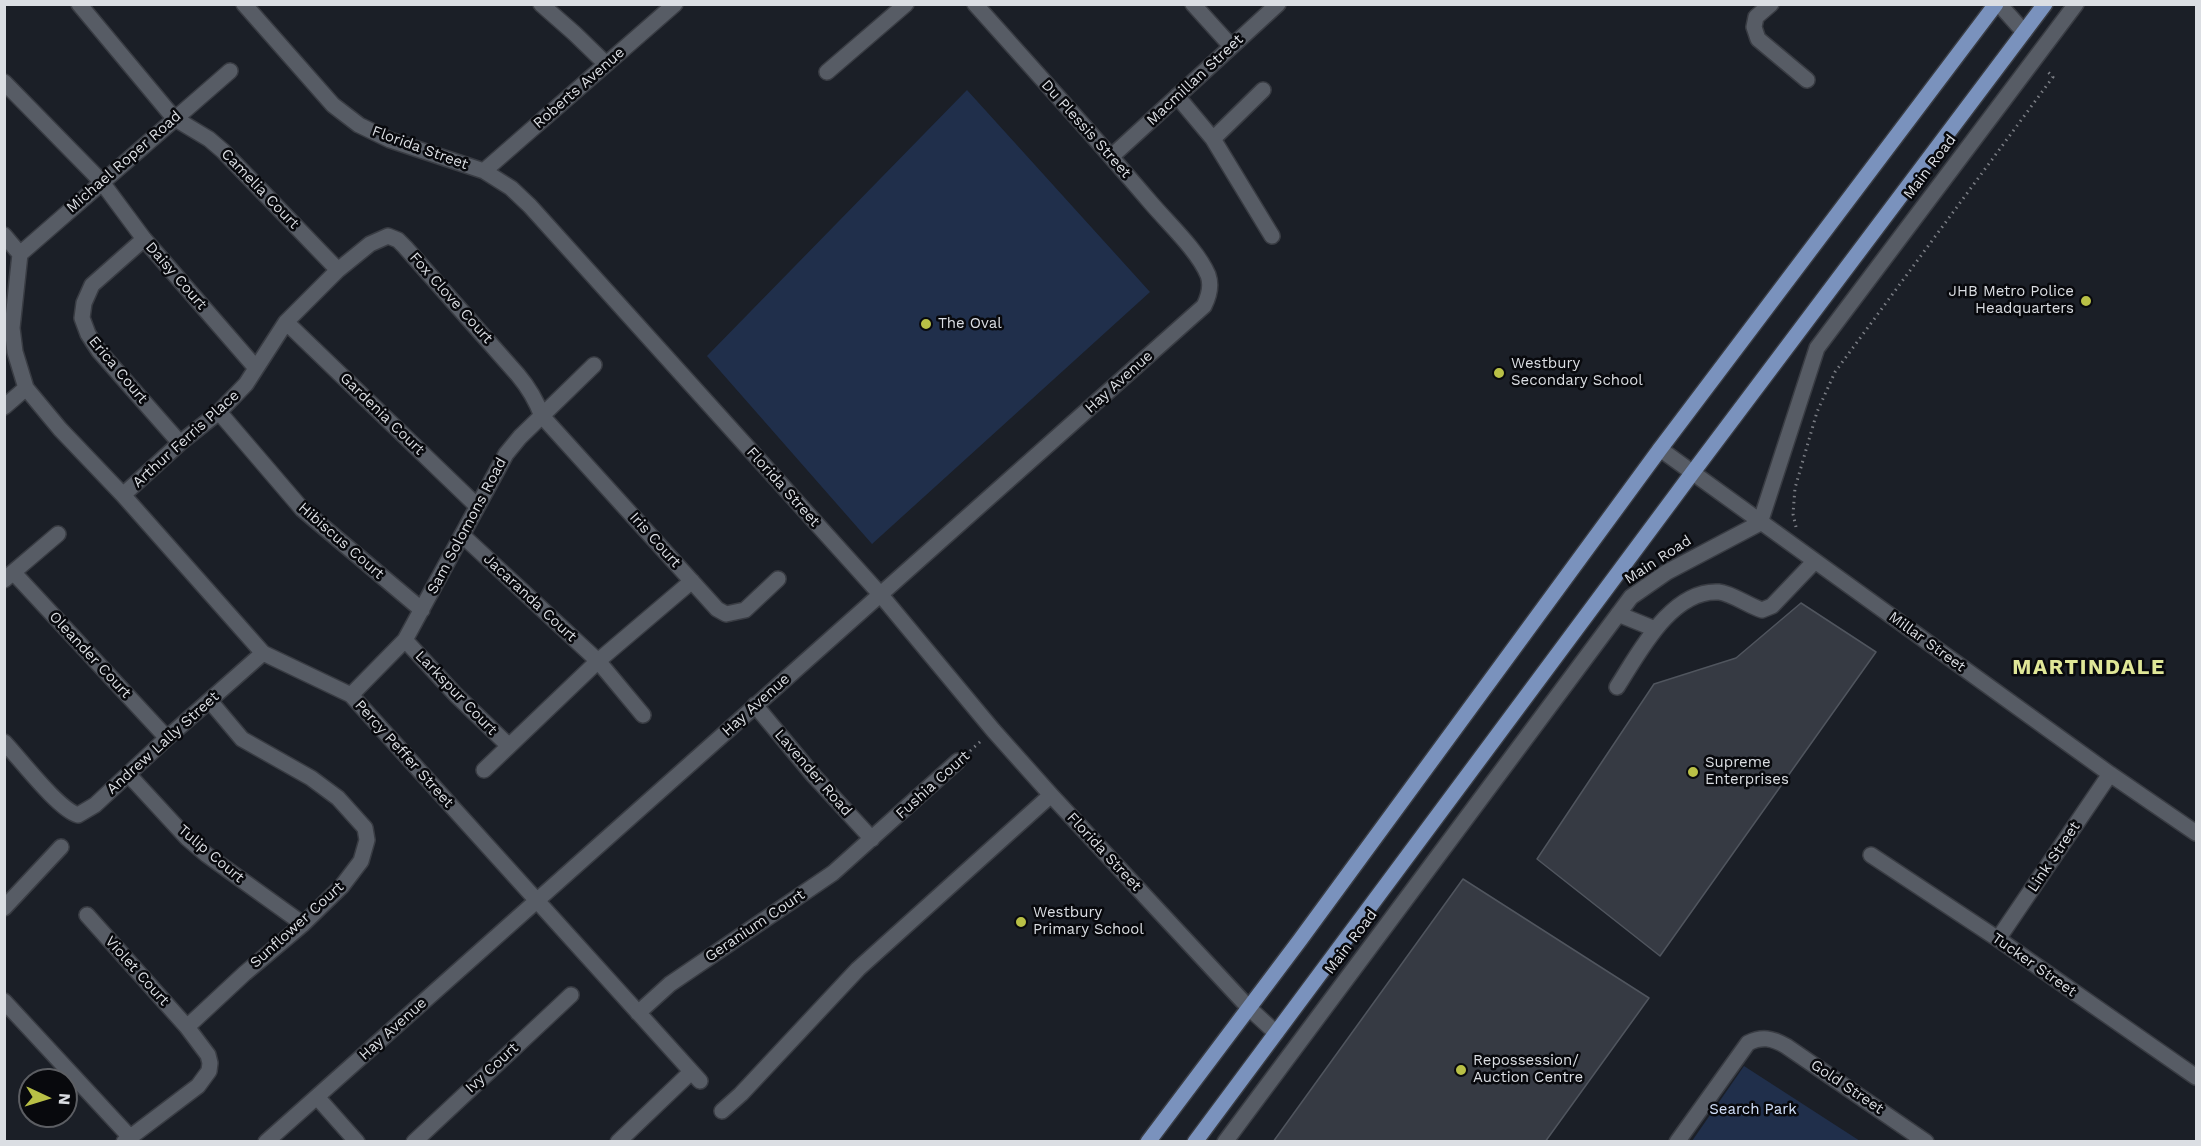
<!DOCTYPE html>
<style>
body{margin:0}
#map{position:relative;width:2201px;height:1146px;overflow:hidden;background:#1b1f27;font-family:"Work Sans",sans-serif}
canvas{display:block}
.frame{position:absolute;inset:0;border:6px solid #dbdee3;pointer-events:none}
.north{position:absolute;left:18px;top:1068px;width:60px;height:60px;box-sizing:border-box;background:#08090d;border:2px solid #5c5e63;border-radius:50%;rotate:94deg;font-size:16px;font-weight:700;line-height:24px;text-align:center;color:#dbdee3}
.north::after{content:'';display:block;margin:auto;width:21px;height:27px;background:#b9c046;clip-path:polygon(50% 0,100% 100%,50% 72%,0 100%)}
</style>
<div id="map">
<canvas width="2201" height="1146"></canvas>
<div class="frame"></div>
<div class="north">N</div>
</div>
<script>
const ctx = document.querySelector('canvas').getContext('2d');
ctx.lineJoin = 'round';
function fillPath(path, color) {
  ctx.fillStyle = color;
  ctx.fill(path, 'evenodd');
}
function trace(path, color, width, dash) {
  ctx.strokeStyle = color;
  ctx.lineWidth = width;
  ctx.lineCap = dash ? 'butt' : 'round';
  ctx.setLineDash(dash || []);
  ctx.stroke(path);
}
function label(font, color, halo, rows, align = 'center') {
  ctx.font = font + ' "Work Sans",sans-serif';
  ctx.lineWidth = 5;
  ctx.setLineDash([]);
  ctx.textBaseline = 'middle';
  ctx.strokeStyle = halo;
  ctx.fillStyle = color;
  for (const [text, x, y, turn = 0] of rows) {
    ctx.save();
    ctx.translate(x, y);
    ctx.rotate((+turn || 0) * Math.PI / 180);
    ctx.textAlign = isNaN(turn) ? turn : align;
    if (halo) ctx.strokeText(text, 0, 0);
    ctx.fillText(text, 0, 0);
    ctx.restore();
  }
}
const green = new Path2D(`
 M967,90L1150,292L872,544L707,356Z
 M1744,1066L1860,1141H1692Z`);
const building = new Path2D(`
 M1801,603L1876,652L1660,956L1537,859L1654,684L1736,658Z
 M1463,879L1649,998L1545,1142H1273Z`);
const path = new Path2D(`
 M1796,527L1793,514L1795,488L1817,412L1835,372L2053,77L2046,70
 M970,751L981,741`);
const minor = new Path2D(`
 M79,4L174,118L209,139L223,151L338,270
 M244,4L333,105L359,125L390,140L484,171L511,188L530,206L880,594L993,730L1051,795L1249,1008L1276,1033
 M541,4L574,33L606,64
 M1193,4L1231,46
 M1771,4L1756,17L1754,27L1758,39L1807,80
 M1999,4L2024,32
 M827,72L906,4
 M4,82L101,181L144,239L256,368
 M1177,96L1213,139L1272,236
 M1213,139L1263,90
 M1112,156L1278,4
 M484,171L675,4
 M4,235L20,254L12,328L15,352L26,388L60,429L123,495L263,653L351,695L700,1081
 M144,239L92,285L84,303L82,318L88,334L99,351L180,443
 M20,254L230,71
 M286,322L477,506
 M4,407L26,388
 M219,412L302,509L422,610
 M1660,449L2110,774L2196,833
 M123,495L180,443L219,412L246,384L286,322L338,270L370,244L388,236L398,240L405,247L518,375C529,388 536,400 542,416L717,609L726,614L745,610L778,579
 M462,535L598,661L643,715
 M14,573L167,738
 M4,580L58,534
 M1618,614L1655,629
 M405,640L456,695L508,745
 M1617,687C1639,653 1671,589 1719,592C1731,593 1749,606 1762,610L1772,606L1814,562
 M351,695L405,640L506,454L520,437L594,365
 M755,705L814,776L872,839
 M4,742C21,760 58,809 78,815L95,805L167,738L263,653
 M484,770L598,661L692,581
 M128,774L187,838L207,855L303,924
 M1871,855L1998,939L2196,1077
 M4,908L61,847
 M87,915L187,1027L208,1055L210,1063L209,1071L198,1086L124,1142
 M1998,939L2110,774
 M4,1001L129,1136
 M638,1013L670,984L695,967L833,873L958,761
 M187,1027L245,973L303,924L342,886L361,861L367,840L365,828L338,798L311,778L242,739L210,701
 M317,1097L357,1142
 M722,1111L741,1094L858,969L1051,795
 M266,1142L1204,306C1209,296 1212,286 1208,275C1198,251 1169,224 1151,203C1094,136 1034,70 975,4
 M414,1142L571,995
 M618,1142L691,1072
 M1225,1142L1631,597L1667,572L1760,523L1817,348L2076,4
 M1677,1142L1748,1043C1762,1036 1772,1038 1786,1046L1926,1142`);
const major = new Path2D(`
 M1148,1142L1300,940L1660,449L1996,4
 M1195,1142L1693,472L2045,4`);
const markers = [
 [2086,301,6,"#b9c046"],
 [926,324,6,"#b9c046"],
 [1499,373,6,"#b9c046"],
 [1693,772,6,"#b9c046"],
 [1021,922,6,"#b9c046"],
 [1461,1070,6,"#b9c046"]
];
const streetNames = [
 ["Macmillan Street",1195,80,-43],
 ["Roberts Avenue",579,88,-41],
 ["Du Plessis Street",1086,129,48],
 ["Florida Street",420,148,20],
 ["Michael Roper Road",124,162,-41],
 ["Main Road",1930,167,-53],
 ["Camelia Court",260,189,46],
 ["Daisy Court",176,276,49],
 ["Fox Clove Court",451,298,48],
 ["Erica Court",118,370,50],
 ["Hay Avenue",1119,382,-42],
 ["Gardenia Court",382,414,44],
 ["Arthur Ferris Place",186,439,-42],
 ["Florida Street",783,487,48],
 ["Sam Solomons Road",467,526,-62],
 ["Iris Court",655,540,48],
 ["Hibiscus Court",341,541,41],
 ["Main Road",1658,560,-33],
 ["Jacaranda Court",530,598,43],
 ["Millar Street",1927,642,36],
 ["Oleander Court",90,655,47],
 ["Larkspur Court",456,693,46],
 ["Hay Avenue",756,705,-42],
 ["Andrew Lally Street",163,743,-42],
 ["Percy Peffer Street",404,754,48],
 ["Lavender Road",813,773,49],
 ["Fushia Court",933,785,-42],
 ["Florida Street",1104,852,47],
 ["Tulip Court",211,854,40],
 ["Link Street",2054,857,-56],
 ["Sunflower Court",297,925,-42],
 ["Geranium Court",755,926,-34],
 ["Main Road",1351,942,-53],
 ["Tucker Street",2034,965,35],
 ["Violet Court",137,971,48],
 ["Hay Avenue",393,1029,-42],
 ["Ivy Court",492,1068,-43],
 ["Gold Street",1847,1087,34]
];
const poiNames = [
 ["JHB Metro Police",2074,292,"right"],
 ["Headquarters",2074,309,"right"],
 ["The Oval",938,324],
 ["Westbury",1511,364],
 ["Secondary School",1511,381],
 ["Supreme",1705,763],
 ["Enterprises",1705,780],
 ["Westbury",1033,913],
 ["Primary School",1033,930],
 ["Repossession/",1473,1061],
 ["Auction Centre",1473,1078]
];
const parkNames = [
 ["Search Park",1753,1110]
];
const districtNames = [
 ["MARTINDALE",2089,668]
];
fillPath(green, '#202f4b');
fillPath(building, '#363a43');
trace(building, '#50555e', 1.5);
trace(minor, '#393c43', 18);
trace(major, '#393c43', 18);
trace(path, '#7b7e85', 3, [1.5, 4.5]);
trace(minor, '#575c65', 15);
trace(major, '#7a92bd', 15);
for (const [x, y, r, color] of markers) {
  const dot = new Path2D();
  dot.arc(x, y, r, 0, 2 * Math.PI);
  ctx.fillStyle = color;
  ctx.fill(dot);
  trace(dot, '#08090d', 2);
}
label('15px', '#dbdee3', '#08090d', streetNames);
label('15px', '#dbdee3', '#08090d', poiNames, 'left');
label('15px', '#d3e1fb', '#08090d', parkNames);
ctx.letterSpacing = '1.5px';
label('bold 21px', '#e0e798', '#08090d', districtNames);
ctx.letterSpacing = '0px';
</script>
